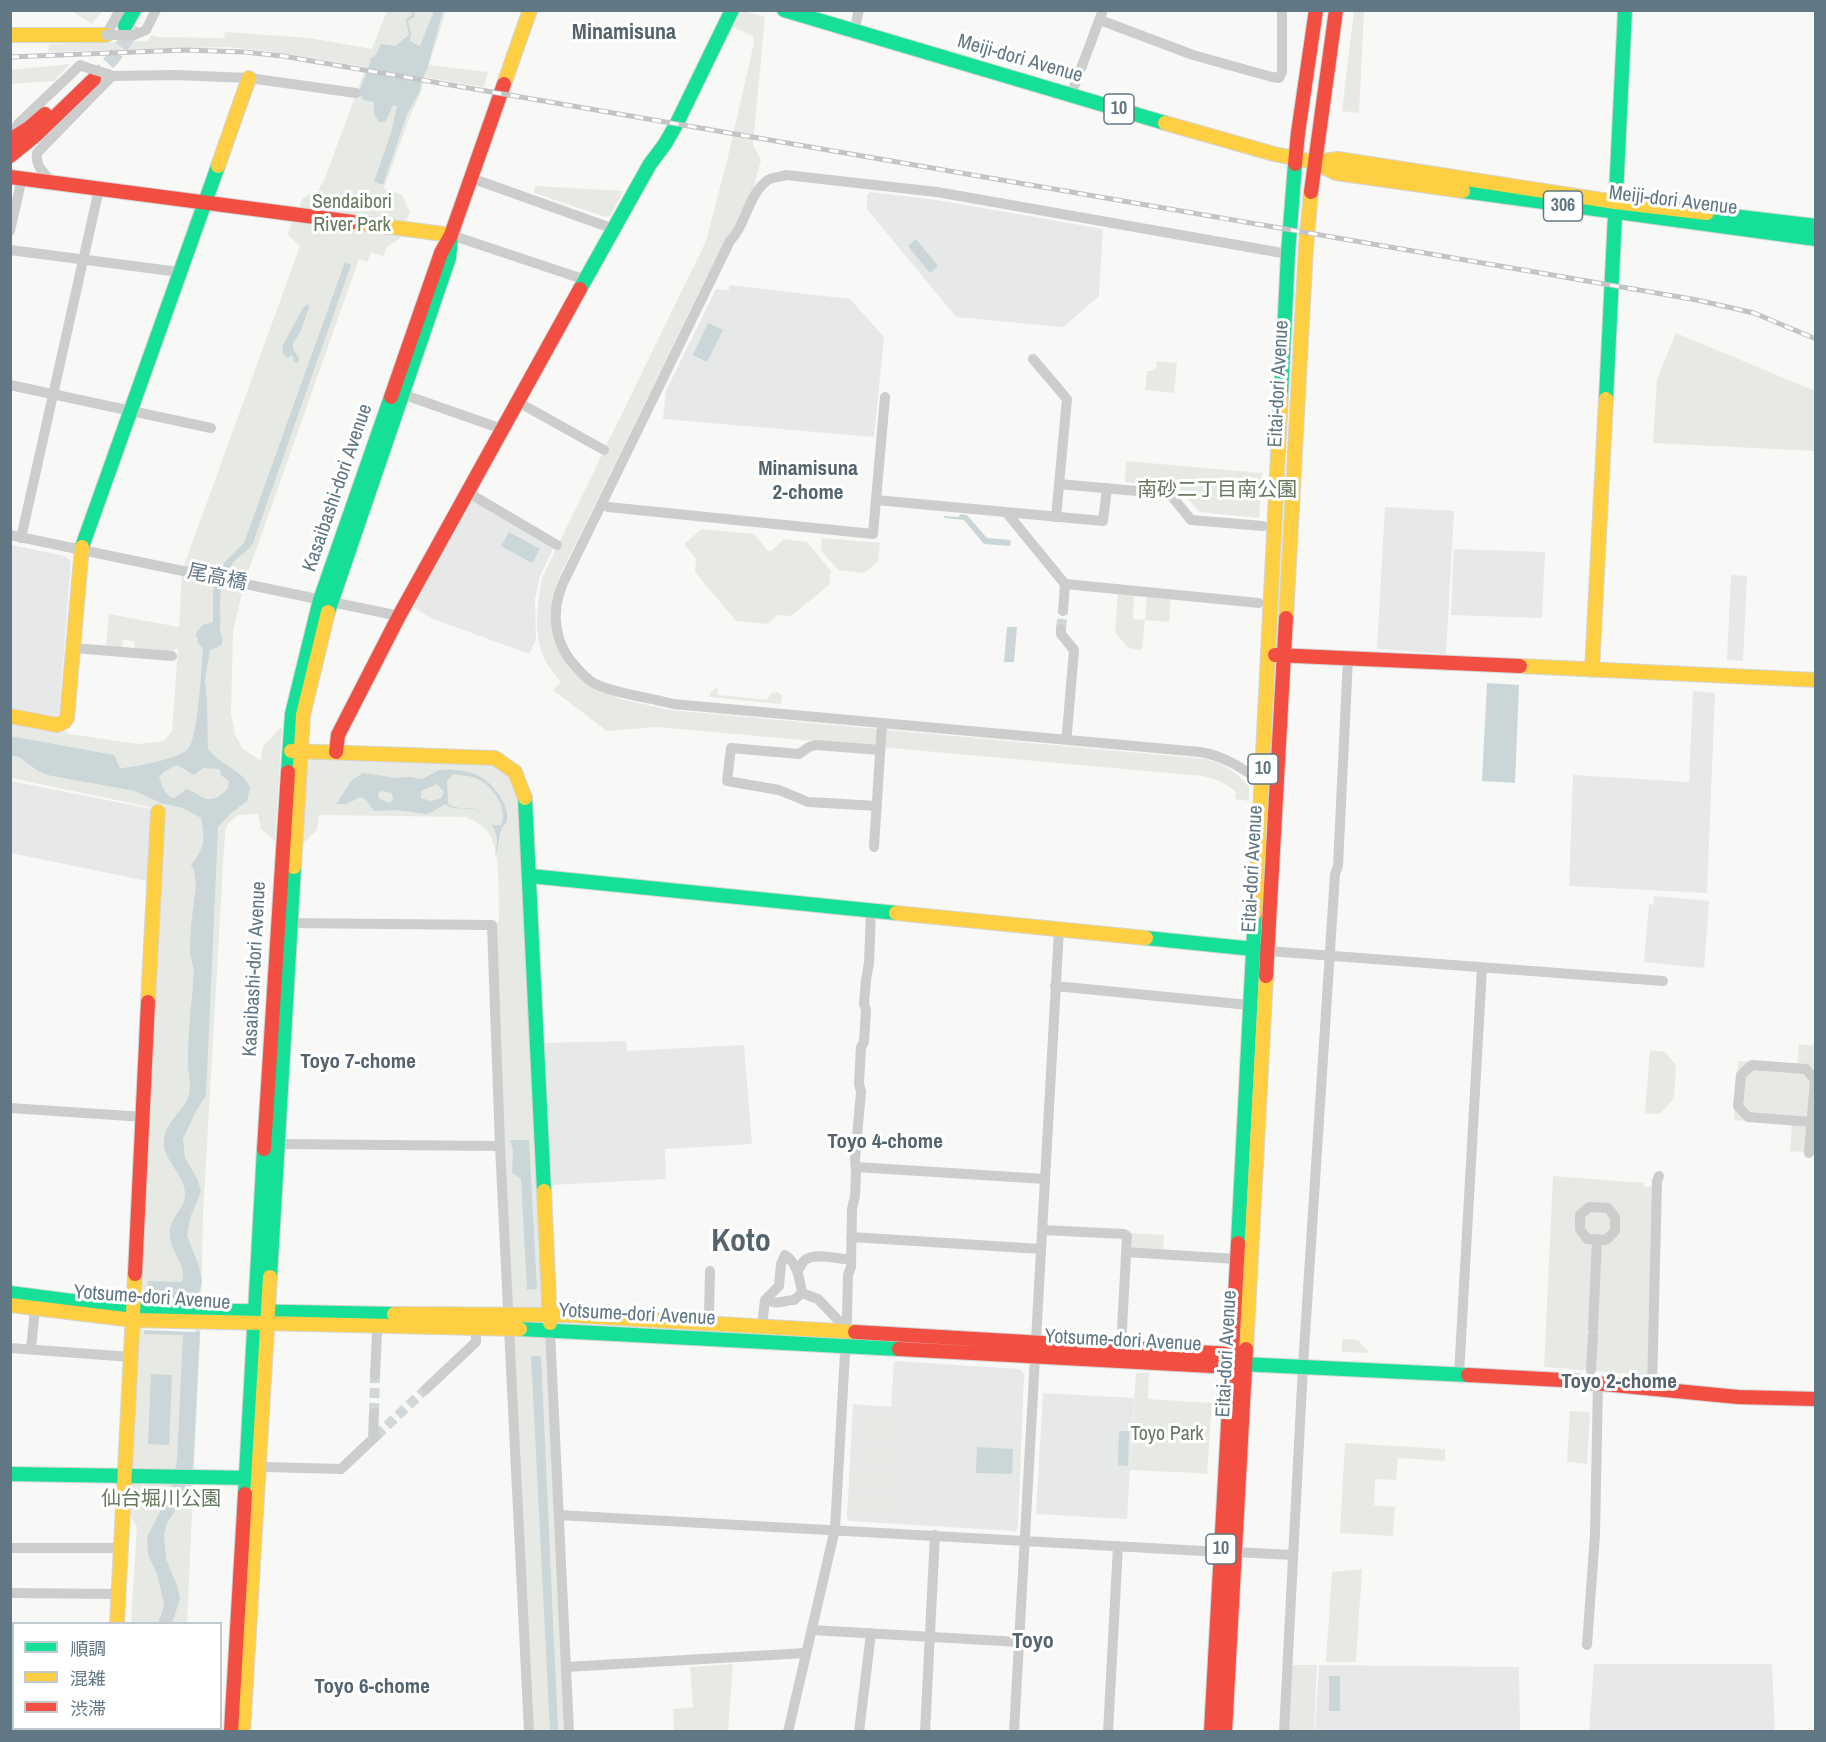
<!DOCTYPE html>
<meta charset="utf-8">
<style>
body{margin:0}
#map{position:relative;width:1826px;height:1742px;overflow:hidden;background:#f8f8f7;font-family:"Archivo Narrow","Noto Sans JP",sans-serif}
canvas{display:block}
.frame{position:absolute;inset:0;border:12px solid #617784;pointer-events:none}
.legend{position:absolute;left:12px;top:1622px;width:210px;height:108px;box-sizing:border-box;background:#fff;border:2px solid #c0c9ce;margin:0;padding:8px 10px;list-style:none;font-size:18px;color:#617784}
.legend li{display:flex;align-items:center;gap:12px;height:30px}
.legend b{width:30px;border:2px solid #c0c9ce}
</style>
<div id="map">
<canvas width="1826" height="1742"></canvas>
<div class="frame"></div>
<ul class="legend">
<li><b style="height:8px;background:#16e098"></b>順調</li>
<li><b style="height:8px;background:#ffcf43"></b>混雑</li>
<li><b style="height:8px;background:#f24e42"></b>渋滞</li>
</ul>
</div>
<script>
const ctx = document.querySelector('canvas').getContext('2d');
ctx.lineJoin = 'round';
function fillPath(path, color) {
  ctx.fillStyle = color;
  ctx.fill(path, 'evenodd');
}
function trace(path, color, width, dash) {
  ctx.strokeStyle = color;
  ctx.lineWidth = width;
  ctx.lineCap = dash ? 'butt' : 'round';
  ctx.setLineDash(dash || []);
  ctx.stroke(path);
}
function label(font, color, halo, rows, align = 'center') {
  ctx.font = font + ' "Archivo Narrow","Noto Sans JP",sans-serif';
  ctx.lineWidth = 6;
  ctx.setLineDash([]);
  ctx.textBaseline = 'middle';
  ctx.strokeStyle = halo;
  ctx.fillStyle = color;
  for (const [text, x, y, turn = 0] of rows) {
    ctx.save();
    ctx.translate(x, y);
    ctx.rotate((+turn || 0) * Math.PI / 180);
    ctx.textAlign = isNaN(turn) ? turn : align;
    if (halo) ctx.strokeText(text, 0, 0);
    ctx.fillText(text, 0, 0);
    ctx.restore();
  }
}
const built = new Path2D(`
 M870,192L936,200L1103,229L1099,296L1063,327L956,317L867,209V195Z
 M729,285L850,299L884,337L874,437L663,419L666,391L716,289L729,290Z
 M469,499L554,547L540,576L535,599L536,640L529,654L431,618L411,606Z
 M1385,507L1454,511L1446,654L1377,649Z
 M11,545L65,556L71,561L59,713L56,717L51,718L11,710Z
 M1454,549L1545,552L1542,618L1451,615Z
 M1731,575L1747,576L1743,661L1727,660Z
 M1693,691L1715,693L1707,893L1569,886L1573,775L1689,782Z
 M11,781L152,809L147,881L11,853Z
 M1654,896L1709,901L1704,968L1644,962L1649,904L1653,905Z
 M626,1041L627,1051L744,1045L752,1144L665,1149L666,1179L550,1185L543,1043Z
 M894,1361L1020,1369L1024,1374L1018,1527L1015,1531L849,1521L847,1518L853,1404L891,1407Z
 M1043,1393L1134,1398L1127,1519L1036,1514Z
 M1594,1664H1772L1775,1731H1589Z
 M1319,1665L1519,1667L1520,1731L1315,1732Z`);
const green = new Path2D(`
 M72,11H102L92,24Z
 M387,11H446L429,65L488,72L484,87L425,77L421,93L409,119L384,188L402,195L410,212L399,239L387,247L383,256L371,252L367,262L359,259L244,584L233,632L231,714L235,735L243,749L261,761L262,748L280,728H282L275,841L261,829L258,814L238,815L228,824L225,832L203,1214L201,1318L187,1623H131L137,1527L129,1513L157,947L166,819L154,808L11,778V716L57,725L69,734L138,744L164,741L172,731L178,648L169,653L134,648L135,642L123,639L122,648L106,646L109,614L179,627L182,571L300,246L287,234L303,198L318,191L325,178L366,67L283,53L227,47L48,52L49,44L147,41L152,35L157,37L224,38L225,32L309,38L372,49Z
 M739,11H744L765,17L753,145L761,160L753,190L705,280L558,580L555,595L567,657L617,698L670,710L1206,759C1224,763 1237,773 1249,787V801L1235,799L1236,792C1226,783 1216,779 1203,776L657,727L607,731L553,690L561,682C531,650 535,619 542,578L706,241L727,161L754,43L753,36L730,26Z
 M1354,11H1364L1359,113L1342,111Z
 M70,64L54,81L11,84V70Z
 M535,186L623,191L611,215L606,217L534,193Z
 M1676,333L1815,391V451L1653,443L1657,379Z
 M1157,361L1177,363L1174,393L1145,390L1147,371H1151L1156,368Z
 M1126,461L1262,473L1259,518L1199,512L1177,486L1125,482Z
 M702,529L754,534L768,551H771L784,539L807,542L831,571L829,585L791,616L778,615L768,624L736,621L695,572L696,559L684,544Z
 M822,538L880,543L878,562L864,573L838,570L821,550Z
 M1118,594L1134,595L1133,619L1145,620L1147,596L1171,598L1169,622L1145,620L1142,650L1128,648L1115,632Z
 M716,688H717L718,695L767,700L770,694L777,692L782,695L781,704L710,697V693Z
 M305,755L494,761L518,784L565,1731H532L503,1146L496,926L499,919C498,895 502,848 486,830C481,824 473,821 466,817L319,815L317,830L302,844Z
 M1799,1044L1815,1046L1816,1120L1813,1153L1790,1151L1792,1124L1734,1120L1738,1061L1797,1065Z
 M1650,1050L1665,1052L1676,1065L1674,1098L1660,1114L1645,1113Z
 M1553,1176L1644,1183V1187H1657L1652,1376L1544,1367Z
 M1131,1233L1164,1235L1163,1249L1133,1248L1130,1245Z
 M1342,1339L1358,1340L1370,1353L1342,1352Z
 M1136,1373H1149L1148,1399L1212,1403L1207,1474C1181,1471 1156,1472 1130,1470Z
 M1570,1411L1590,1412L1587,1464L1567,1462Z
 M858,1418L895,1419L894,1438L857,1436Z
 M1345,1443L1445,1449V1461L1398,1458L1396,1480L1375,1479L1374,1505L1395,1507L1393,1536L1340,1533Z
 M857,1444L894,1446L893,1465L856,1463Z
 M855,1470L892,1471L891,1490L854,1488Z
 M854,1494L891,1496L890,1515L854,1513Z
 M1362,1569L1356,1662H1326L1332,1572Z
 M733,1664L728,1731H674L673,1709L693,1707L690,1667Z
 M1291,1665H1317L1314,1731L1288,1732Z`);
const water = new Path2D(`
 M411,11H413L415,16L408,21L411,33L410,41L420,46L434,11H443L427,69L421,82L420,91L407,114L383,185L374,182L391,133L397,106L393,105L386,121L379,122L374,114V102L363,100L359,92L371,60L369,59L375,56L381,44L395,46L409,35L406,20L412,15Z
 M916,239L938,266L930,273L908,246Z
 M345,262L351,265L253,543C248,552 239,555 233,563C228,569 223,581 221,589C219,601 221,614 220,626C219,637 231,645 210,650L205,681L207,704L208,749C220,766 243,769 250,788L247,801L231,813L218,827L206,1096L196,1111L183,1139L185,1158L198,1180L201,1192L190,1218L187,1236L199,1266L202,1282L197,1299V1331L200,1332L192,1484L167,1523L164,1536L166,1559L178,1588L180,1599L172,1623H158L164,1607L163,1599L157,1574L148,1555L147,1537L169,1494L177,1461L183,1335L144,1334V1331L147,1329L146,1299L148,1281L182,1282C188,1264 167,1250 170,1230C171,1217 186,1207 185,1193C184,1172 161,1160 164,1138C167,1120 184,1111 189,1095C191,1085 189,1077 188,1067C187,1036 192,1003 194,971L190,952L191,925L196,885L194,870L191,865C205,847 205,841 201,818L183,808L161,803L135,791L47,775L38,771L19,757L11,756L10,736L114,755L120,768C133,768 179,758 187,750C199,740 201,667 203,649L197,641L198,637H196V634L202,625L211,623L213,621V590L224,563L244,543ZM177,765L194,775L203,768L219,769L222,776L229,781C229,788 227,790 222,794C205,807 200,792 186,789L175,798H171L164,790L159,777L165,771Z
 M308,304L309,308C304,319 302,334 293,342V349L299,358L298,362L295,363L292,355L288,358C282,355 282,351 283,345L303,308Z
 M708,323L723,330L707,362L693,355Z
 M961,514L967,515L987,538L1011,540L1010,546L984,544L964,520L944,518V516L958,517Z
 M509,532L540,549L532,563L501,546Z
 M1007,627H1017L1014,662H1004Z
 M1487,683L1519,685L1515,783L1482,781Z
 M439,770C451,769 466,770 477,775C491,781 510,804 507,820C506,826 504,823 502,828C498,837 499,847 495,856C495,852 497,847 497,842C498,831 486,811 473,809C463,808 453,810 445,804L434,811L426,814L397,810L374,811L366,800L361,797L346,804H336L352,780L363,773L396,778L409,777L422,779ZM456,774C463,776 474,776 480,780C494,788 508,809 501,825H493C471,797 470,815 448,804L447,781L452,775ZM437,784L444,792L441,798L431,801L421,798V791ZM382,791L392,793L393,799L390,803L379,799L378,793Z
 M510,1140H529L537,1289L527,1290L521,1179L512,1173L513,1151Z
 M531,1356H541L558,1731H550Z
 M151,1374L172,1375L169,1445L148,1444Z
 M1119,1431H1129L1128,1466L1118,1465Z
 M977,1447L1013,1449L1012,1474L976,1473Z
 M1329,1676H1340V1711H1329Z`);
const pier = new Path2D(`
 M143,1298L196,1299V1332L142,1330L144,1327Z`);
const streetTunnel = new Path2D(`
 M1061,629L1063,611
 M374,1413L375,1375
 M376,1436L426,1389`);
const secondaryTunnel = new Path2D(`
 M94,79L114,57L136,26`);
const street = new Path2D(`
 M1100,20L1193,55L1272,77L1279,78L1282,72V10
 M854,31L859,10
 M106,35L120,10
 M134,35L146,30L156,10
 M112,76L175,75L249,78L356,93
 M1071,95L1103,10
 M10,138L18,124L75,70L80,65L85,67
 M471,178L614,229
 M52,182C44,173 35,166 37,153L112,76L108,74
 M10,231L22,178
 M451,235L586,280
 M10,250L179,272
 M1033,359L1067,399L1056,517
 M10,385L211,428
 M402,394L502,429
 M518,402L604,450
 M1059,484L1170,494L1191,520L1263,526
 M467,492L557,545
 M876,500L1103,521L1107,488
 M608,507L873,534L885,397
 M1006,512L1065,584L1063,611
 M10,535L399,616
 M21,538L99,189
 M1065,584L1259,603
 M1061,629V634L1074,650L1067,733
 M73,648L172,656
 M1266,785C1245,770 1226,756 1200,752L673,704C650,698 621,694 600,686C591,683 584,676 578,669C554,645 550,613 563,583L730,241C746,225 748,194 768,180C772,177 781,177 786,175L937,192L1288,254
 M877,806L808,802L779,790L727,781L731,748L799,754L809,747L816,745L880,750
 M874,847L882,723
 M286,923L492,925L500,1146L529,1732
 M1268,951L1663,981
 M1055,986L1249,1005
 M10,1108L144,1117
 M277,1144L500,1146
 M1809,1153L1815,1080L1806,1069L1752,1065L1741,1075L1738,1106L1748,1117L1812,1122
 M856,1167L1045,1179
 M1589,1207L1608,1208L1615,1217V1231L1606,1240L1587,1239L1580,1229V1215Z
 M1043,1230L1124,1234L1127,1236L1121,1348
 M851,1237L1041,1249
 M1126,1252L1236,1259
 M797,1271C801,1268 801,1263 805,1260C814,1253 834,1258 845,1259
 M802,1293L818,1299L838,1320
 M709,1314L710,1271
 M763,1317L765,1300L779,1286L781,1264L785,1255C797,1262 800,1280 802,1293L794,1300C783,1300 775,1307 767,1298
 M1593,1329L1597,1239
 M550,1330L569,1732
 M10,1348L131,1357
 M31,1349L35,1309
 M1591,1370L1593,1335
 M1459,1374L1482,968
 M375,1375L377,1333
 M1652,1388L1657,1181L1659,1176
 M426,1389L476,1342V1336
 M373,1439L374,1413
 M265,1467L341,1469L376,1436
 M559,1515L1221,1552
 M10,1548H121
 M1236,1552L1292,1555
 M10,1593L119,1594
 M812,1630L1019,1642
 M1587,1645L1595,1534L1598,1383
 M566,1667L806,1653
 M788,1732L835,1529L847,1318L848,1275L851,1267L852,1209L855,1196L856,1174L855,1159L861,1092L859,1083L861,1047L864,1042L866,1010L864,1004L866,980L869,963L871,910
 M859,1732L871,1633
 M925,1732L935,1535
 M1014,1732L1059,930
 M1108,1732L1118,1546
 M1284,1732L1303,1366L1335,874L1338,866L1348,658`);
const fast = new Path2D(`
 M784,10L1165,123
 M125,26L134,10
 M1463,191L1816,239
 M1707,213L1816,226
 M580,289L650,164L665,144L677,123L732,10
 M1281,395L1288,254L1295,164
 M1606,399L1625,10
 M82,547L218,166
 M328,612L449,258L451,237
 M288,772L292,714L320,600L391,397
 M525,798L544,1191
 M530,876L896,913
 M1146,938L1263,950
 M1238,1243L1255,913
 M270,1277L294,867
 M10,1293L133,1309L394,1314
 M520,1329L899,1349
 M1241,1364L1468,1375
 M10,1474L253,1478
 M245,1494L264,1149
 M10,1631H14
 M112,1728V1732`);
const slow = new Path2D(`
 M10,35H106
 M504,84L530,10
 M1165,123L1274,154L1314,162L1336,173L1463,191
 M1314,162L1338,159L1615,202L1707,213
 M218,166L249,78
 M353,222L451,235
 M1286,618L1306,247L1311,192
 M1520,666L1816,680
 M1592,670L1606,399
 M10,716L57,725L64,722L67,718L82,547
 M291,751L495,758L515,772L525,798
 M294,867L303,715L328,612
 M896,913L1146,938
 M1255,913L1281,395
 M148,1002L158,812
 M544,1191L550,1323
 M10,1305L133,1320L520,1329
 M394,1314L566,1315L855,1332
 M1246,1349L1266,976
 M117,1624L135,1274
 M243,1732L270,1277`);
const jam = new Path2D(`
 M10,140L29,128L45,114
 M10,156L36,135L94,79
 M1295,164L1298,133L1316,10
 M10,177L353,222
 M1311,192L1336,10
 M391,397L441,253L451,235L504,84
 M1275,655L1520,666
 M336,752L338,735L399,616L580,289
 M1266,976L1286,618
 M264,1149L288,772
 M135,1274L148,1002
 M855,1332L1231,1354L1241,1360
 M899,1349L1230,1367L1241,1364
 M1468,1375L1562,1380L1738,1397L1816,1399
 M231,1732L245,1494
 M1211,1732L1238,1243
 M1225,1732L1246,1349`);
const rail = new Path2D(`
 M10,57L185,50L244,52L283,56L1697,300L1754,313L1816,339`);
const streetBridge = new Path2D(`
 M106,35H134
 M85,67L108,74`);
const shields = [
 [1119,109,30],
 [1563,206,39],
 [1263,769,30],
 [1221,1549,30]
];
const shieldNames = [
 ["10",1119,109],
 ["306",1563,206],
 ["10",1263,769],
 ["10",1221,1549]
];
const streetNames = [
 ["Meiji-dori Avenue",1020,59,16],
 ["Meiji-dori Avenue",1673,201,7],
 ["Eitai-dori Avenue",1279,384,-87],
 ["Kasaibashi-dori Avenue",338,488,-71],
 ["尾高橋",217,578,12],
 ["Eitai-dori Avenue",1253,869,-87],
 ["Kasaibashi-dori Avenue",255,969,-87],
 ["Yotsume-dori Avenue",152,1298,4],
 ["Yotsume-dori Avenue",637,1315,3],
 ["Yotsume-dori Avenue",1123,1341,3],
 ["Eitai-dori Avenue",1227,1354,-87]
];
const parkNames = [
 ["Sendaibori",352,203],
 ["River Park",352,226],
 ["南砂二丁目南公園",1217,491],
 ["Toyo Park",1167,1435],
 ["仙台堀川公園",161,1500]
];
const neighbourhoodNames = [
 ["Minamisuna",808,469],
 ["2-chome",808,493],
 ["Toyo 7-chome",358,1062],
 ["Toyo 4-chome",885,1142],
 ["Toyo 2-chome",1619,1382],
 ["Toyo 6-chome",372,1687]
];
const quarterNames = [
 ["Minamisuna",624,33],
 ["Toyo",1033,1642]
];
const townNames = [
 ["Koto",741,1242]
];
fillPath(built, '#e6e9e8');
fillPath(green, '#e7eae4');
fillPath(water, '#cbd6d8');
fillPath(pier, '#f8f8f7');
trace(streetTunnel, '#d2d8da', 10, [10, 5]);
trace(secondaryTunnel, '#d2d8da', 14, [14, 7]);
trace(fast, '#d4d6d6', 16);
trace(slow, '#d4d6d6', 16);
trace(jam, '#d4d6d6', 16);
trace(street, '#cccece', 10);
trace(fast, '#16e098', 14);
trace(slow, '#ffcf43', 14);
trace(jam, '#f24e42', 14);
trace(rail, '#c2c4c5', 5);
trace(rail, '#fff', 3, [9]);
trace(streetBridge, '#cccece', 10);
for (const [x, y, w] of shields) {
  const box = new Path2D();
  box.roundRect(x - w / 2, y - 15, w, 30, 4.5);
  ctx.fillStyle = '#fff';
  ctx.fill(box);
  trace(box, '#617784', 1.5);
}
label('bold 18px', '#617784', null, shieldNames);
label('20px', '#617784', '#fff', streetNames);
label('20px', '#677a60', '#fff', parkNames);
label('bold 21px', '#54646e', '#fff', neighbourhoodNames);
label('bold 22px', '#54646e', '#fff', quarterNames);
label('bold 32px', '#54646e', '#fff', townNames);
</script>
